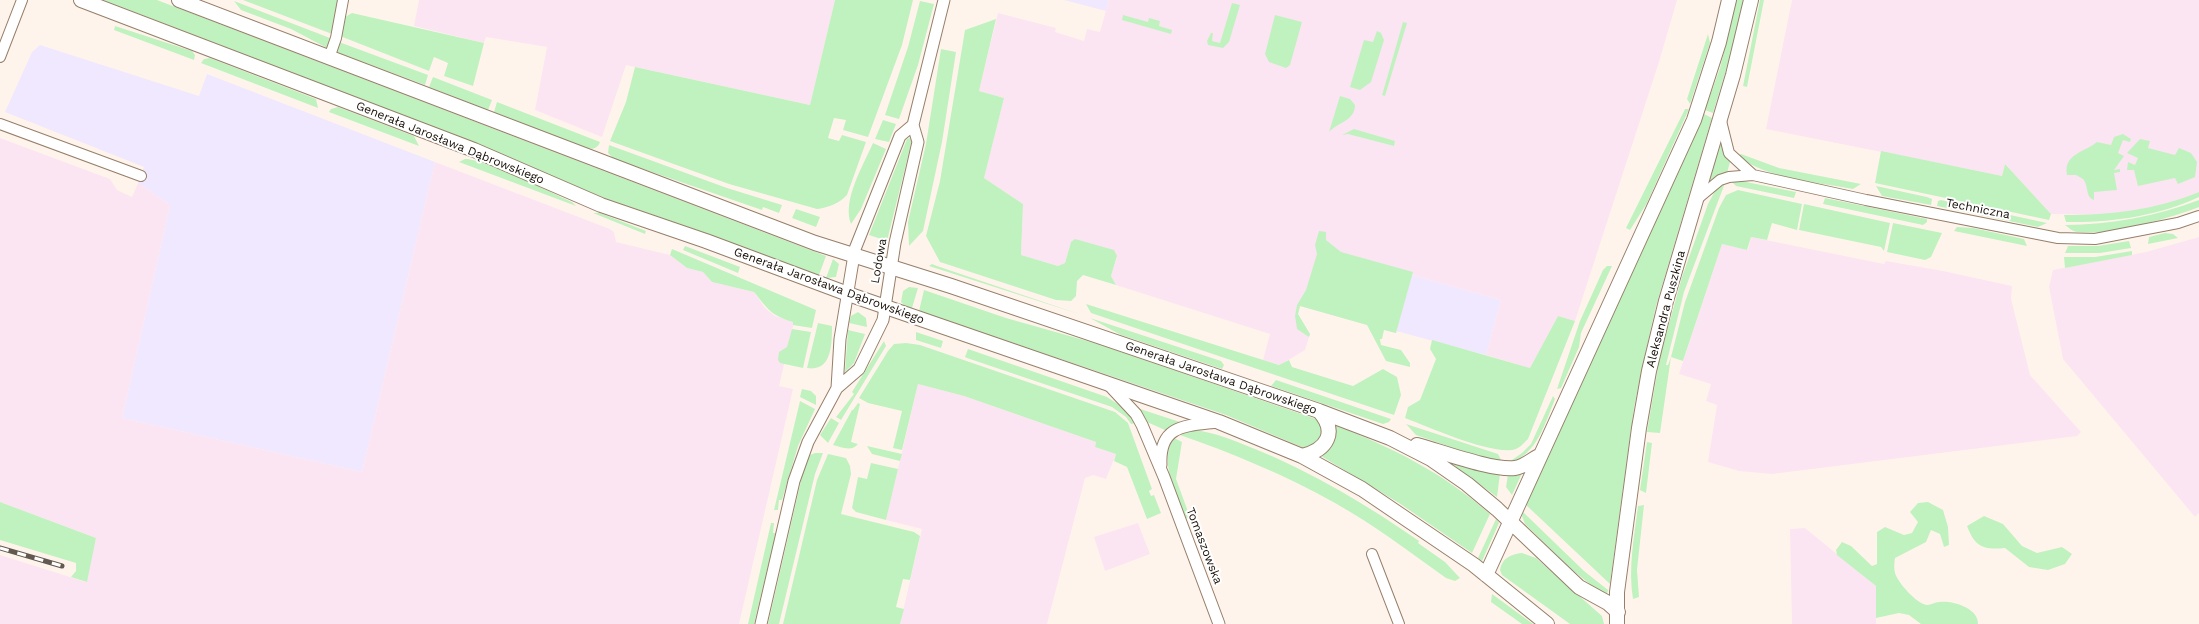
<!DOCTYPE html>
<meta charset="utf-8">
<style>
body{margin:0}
canvas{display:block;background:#fff4eb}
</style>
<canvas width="2199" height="624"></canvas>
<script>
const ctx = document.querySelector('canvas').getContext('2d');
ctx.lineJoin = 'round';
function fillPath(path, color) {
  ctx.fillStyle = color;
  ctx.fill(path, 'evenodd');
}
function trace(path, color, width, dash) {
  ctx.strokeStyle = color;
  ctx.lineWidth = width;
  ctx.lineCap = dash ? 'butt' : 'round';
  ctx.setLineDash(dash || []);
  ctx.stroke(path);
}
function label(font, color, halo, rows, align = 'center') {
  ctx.font = font + ' "Work Sans",sans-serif';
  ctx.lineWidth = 4;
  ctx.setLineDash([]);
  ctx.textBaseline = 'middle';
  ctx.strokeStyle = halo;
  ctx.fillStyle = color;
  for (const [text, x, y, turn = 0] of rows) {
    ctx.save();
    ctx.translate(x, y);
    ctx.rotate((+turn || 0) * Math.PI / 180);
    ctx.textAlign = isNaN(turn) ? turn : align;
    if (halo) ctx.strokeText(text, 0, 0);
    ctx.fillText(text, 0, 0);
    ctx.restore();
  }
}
const commercial = new Path2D(`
 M1064,0H1109L1106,11Z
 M40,45L199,96L207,74L435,162L362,472L122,418L170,205L138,183L144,167L5,112L32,52Z
 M1412,275L1501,300L1486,355L1396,331Z`);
const industrial = new Path2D(`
 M419,0H835L810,105L626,65L602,137L535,110L547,47L486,37L484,43L414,26Z
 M1109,0H1677L1659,62L1575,321L1558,316L1530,368L1486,355L1501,300L1412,275L1396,333L1300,306L1298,314L1310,334L1305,350L1280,365L1263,360L1270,334L1116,285L1111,276L1117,257L1071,242L1065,263L1058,266L1021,255L1023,204L984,178L1004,98L979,91L998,13L1056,28L1055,32L1084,41L1087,29L1100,32Z
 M1792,0H2199V192L2172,203L2131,211L2104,215L2051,214L2005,164L2002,176L1766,129Z
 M0,138L110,179L117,190L132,197L138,183L170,205L122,418L362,472L435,162L610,229L614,232L616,242L670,255L687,268L703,272L712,282L754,292L765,308L775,316L794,322L779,386L793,389L739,624H0V555L86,582L96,538L0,502Z
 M1751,237L1884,264L1886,261L1943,271L2012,286L2011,299L2030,375L2081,432L2077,436L1772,474L1739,471L1708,462L1717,405L1706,401L1711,384L1679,374L1722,244L1748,250Z
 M2199,237V513L2195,517L2063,359L2049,287L2053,270L2146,252Z
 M918,384L964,396L1096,442L1095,447L1116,454L1106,479L1093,475L1085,478L1047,624H900L922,529L886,520Z
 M1138,523L1150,554L1105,571L1094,537Z
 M1805,528L1876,586V624H1792L1790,529Z`);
const green = new Path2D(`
 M103,0H157L826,256L819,275L703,232L604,198L476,143Z
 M243,0H339L332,34Z
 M835,0H913L902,45L868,137L843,130L846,120L834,118L828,138L839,141L842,135L866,142L847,195C840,203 827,208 817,209L729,184L610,141L626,102L635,67L810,105Z
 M1737,0H1743L1732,50L1713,113L1705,110L1720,68Z
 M1760,0H1764L1747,87L1743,86Z
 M234,1L330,38L327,48L291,29L241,10Z
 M920,1L934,4L918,65L899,119L885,115L908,47Z
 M1232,3L1240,5L1229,42L1223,48L1208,45L1207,41L1211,33H1213L1212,41L1220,43Z
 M352,13L484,43L473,86L444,76L448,63L434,57L429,71L340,36L345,17Z
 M1123,15L1148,22L1149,18L1160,21L1159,26L1172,30L1171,34L1122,20Z
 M1275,15L1302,22L1290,65L1286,68L1269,62L1265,54Z
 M996,19L979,91L1004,98L984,178L1023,204L1021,255L1058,266L1065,263L1071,242L1075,239L1114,250L1117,256L1111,276L1116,285L1083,275L1077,281L1076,296L1071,301L1056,300L940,262L926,236L940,181L965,30Z
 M1403,22L1407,23L1385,96L1382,95L1383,92Z
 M115,26L192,51L195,55L194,60L114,30Z
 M1377,31L1381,33L1384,40L1371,82L1360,90L1350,87L1364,40L1373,42Z
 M1708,34L1710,43L1690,104L1687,99Z
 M339,42L428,75L425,85L336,52Z
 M941,49L956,52L942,142L923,231L909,246L908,222L926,144Z
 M210,58L316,99L318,108L201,63L204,59Z
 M433,77L492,100L488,110L429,87Z
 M1340,96L1350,99L1355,105C1355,121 1338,122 1329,132Z
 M497,102L600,142C598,148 593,150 587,148L494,112Z
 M338,107L414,136L419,146L329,112L331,109Z
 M1685,109H1689L1647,203L1630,230L1626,228Z
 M1704,114L1712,118L1656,306L1642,368L1634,408L1610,584L1525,504Z
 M883,120L896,124L889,142L875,139Z
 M1354,129L1395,141L1394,146L1348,134L1342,135Z
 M2123,134L2131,139L2130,142L2123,140L2118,153L2124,156L2114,170L2120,169V172L2114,173L2117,190L2094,192V200C2085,197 2089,186 2083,179L2076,175H2067C2063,154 2085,152 2097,142L2111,145L2114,137Z
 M910,138L912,140L887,241L869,235L907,139Z
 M2140,139L2150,141L2148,148L2175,155L2179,148L2191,153L2197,162L2195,177L2178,184L2175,178L2138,186L2134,170H2127L2128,162L2135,165L2138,158L2127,153Z
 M873,143L886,149L861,209L851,224C842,200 863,166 873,143Z
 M1721,143L1730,162L1727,173L1708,184Z
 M609,145L727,188L782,205L779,213L763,207L762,210L614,159L608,153Z
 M1881,151L2002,176L2005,164L2051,214L2049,220L1875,183Z
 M1741,154L1779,168L1861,184L1853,189C1816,182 1769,179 1737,156Z
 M465,159C479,157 555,194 572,202L576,206L459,162Z
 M1731,181H1741L1796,192L1794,198L1736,186Z
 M1725,183L1684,292L1666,365H1668L1671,357L1685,302L1719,208L1726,195L1738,190L1802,204L1797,230L1772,223L1767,240L1751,237L1747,250L1722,244L1683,361L1671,357L1660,433L1647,432L1660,356L1682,277L1708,204L1715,191Z
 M1876,186L1927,197L1932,199L1931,205L1882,196Z
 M2199,192V197C2158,216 2111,223 2066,222L2064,215C2111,215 2155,210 2199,192Z
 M1825,198L1927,219V222L1923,225L1823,204Z
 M1941,200L2047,223L2038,227L1937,206L1938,201Z
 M2199,200V207C2171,218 2108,236 2078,232C2073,232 2069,228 2065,225C2111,225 2156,216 2199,200Z
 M1804,204L1890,223L1884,251L1881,247L1799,230Z
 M796,209L820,217L816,227L792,218Z
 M593,213H600L646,231L645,234Z
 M1893,223L1942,233L1931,257L1925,260L1887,252Z
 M1957,227L1973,228L2024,239L2027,246L1954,231Z
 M1319,231L1326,232V240L1341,252L1413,272L1396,333L1384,330L1382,339H1380L1381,345L1401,350L1410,363V367L1386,361L1367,325L1300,306L1298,314L1310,334L1309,337L1297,329L1295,316L1297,305L1306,290L1317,254L1315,245Z
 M2165,233L2173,234L2178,238L2148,244L2149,237Z
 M2129,241L2131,248L2100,253H2065L2068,246H2098Z
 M685,246L740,267L738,273L683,250Z
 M672,249L816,310L812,328L793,325V322C770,315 768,309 754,292L712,282L703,272L687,268L670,255Z
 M2132,251V255L2065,268L2064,257H2095Z
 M833,259L839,264L836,277L826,278Z
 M932,264L937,266L1082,315L929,266Z
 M1607,266H1612L1581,333L1579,347L1561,388L1557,389L1580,321L1603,270Z
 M909,287L918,288L912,308L905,306L901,302L903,291Z
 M924,290L1006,318L1098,344L1316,419C1327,431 1319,446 1304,448L1226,415L919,311Z
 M1086,304L1279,365L1289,360L1292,367L1353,386L1383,369L1397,377L1401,395L1394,415L1091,313Z
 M858,312L866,318L867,327L849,323L851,316Z
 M1558,316L1575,321L1528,439C1524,443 1519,449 1512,450C1487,453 1431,428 1405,418L1408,407L1420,400L1436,359L1430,349L1432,340L1530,368Z
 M1090,318L1221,361L1224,365L1222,369L1121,335Z
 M818,323L832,326C832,344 832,372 807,368Z
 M792,329L811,332L803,368L780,363L778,360L779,352L787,347Z
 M848,330L865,334L854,363L845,372Z
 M916,332L943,341L941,348L916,340Z
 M884,341L886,346L841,420L836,417L854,394L852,392Z
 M906,343L920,345L1115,412L1128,423L1152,489L1149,491L1151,496L1154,495L1161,513L1147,519L1127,467L1114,461L1116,454L1095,447L1096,442L964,396L918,384L902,450L893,448L902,411L868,403L859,398L888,351L894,344Z
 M968,349L1107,397L1127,410L1136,423L1131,424L1126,417L1112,407L967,358L965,357Z
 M1276,380L1391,419L1389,422L1383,424L1271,386Z
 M802,389L811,391L816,396V405L800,397Z
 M1553,396L1555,399C1546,421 1536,457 1509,462L1522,453L1531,444Z
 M800,401L815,409L798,446L782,500H779L778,510H774Z
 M858,403L860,404L851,442L858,444C852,452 841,447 833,445L852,410H853Z
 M1137,408L1180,422L1167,431L1147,422Z
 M831,418L839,423L828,443L820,435Z
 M1406,424L1498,454L1502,462L1482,458L1416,435Z
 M1334,425C1392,447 1443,473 1490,514L1472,553L1399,503L1321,456C1334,449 1336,439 1334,425Z
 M1193,430C1215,432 1235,441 1255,449C1314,473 1367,505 1419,541L1418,543L1445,562L1460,578L1455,581L1446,578C1410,552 1374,525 1335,503C1285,475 1232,453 1177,434Z
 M1174,438L1182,442L1176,479L1190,517L1185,519C1177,495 1158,462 1174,438Z
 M1647,442L1652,443L1646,493L1640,490Z
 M867,446L902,454L900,461L872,454Z
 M815,453H823L815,474L779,624H768L803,472L810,455Z
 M828,454L846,458L850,466L851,474L841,514L914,532L920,536L910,580L903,579L896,607L904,609L900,624H783L817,480Z
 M1452,462L1500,474L1497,497L1452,464Z
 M871,463L898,469L886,520L856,512L852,508L858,477L867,479Z
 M1523,471L1512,495L1506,487L1508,474Z
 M0,502L96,538L87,582L71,577L76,571V563L0,540Z
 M1928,502L1943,510L1948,527L1949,545L1944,547L1940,534L1931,530L1926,542L1895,558C1894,563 1894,569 1895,573C1898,583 1917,604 1927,605C1931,605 1935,602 1939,602C1952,600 1979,608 1978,624H1921L1909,615L1899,613L1876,618V586L1837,555L1836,550L1842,542L1851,546L1872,566L1877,564V532L1885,527L1904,535L1912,533L1918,522L1910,512L1918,503Z
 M1644,505L1637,570L1639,597L1633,599C1628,568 1634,538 1638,506Z
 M1523,512L1584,571L1608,590L1607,595H1603L1570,568L1525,524L1522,516Z
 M1984,516L2003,524L2022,546L2037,553L2062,547L2072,554L2065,564L2048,570L2029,567L2005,548C1983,550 1975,547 1967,526Z
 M1496,519L1499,523L1482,561L1478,558Z
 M771,523H774L773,533H776L754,624H748Z
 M1522,553L1536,558L1602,616L1604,624H1570L1502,575L1500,570C1502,558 1511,554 1522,553Z
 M1492,594L1533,624H1522L1491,602Z`);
const minor = new Path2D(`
 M0,57L22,0
 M329,58L336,38L343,0
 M1721,121L1729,153L1753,175
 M0,124L141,176
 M1696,200L1720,180L1729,177L1753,175L1866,200L2058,238L2095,239L2178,223L2199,216
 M1372,554L1399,624`);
const tertiary = new Path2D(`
 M1108,384L1136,414L1142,425L1164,477L1219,624
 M837,388L859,369L883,320L895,243L918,142L913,125L944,0
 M1161,465C1159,424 1186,426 1218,422
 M761,624L794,481L808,442L837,388L840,339L855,249L900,136L913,125`);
const secondary = new Path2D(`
 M81,0L474,150L601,205L706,241L848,294L1219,422L1302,456L1362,489L1474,565L1547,624
 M179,0L815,243L951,286L1319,411L1390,438L1431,459L1467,484L1497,509L1579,587L1608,603L1618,612
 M1417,445C1440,451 1493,471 1515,468C1524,467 1531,460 1539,456
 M1302,456C1327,450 1338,432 1319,411
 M1486,575L1694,120L1719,42L1729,0
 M1617,624V592L1639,428L1649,371L1666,301L1733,75L1751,0`);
const rail = new Path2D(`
 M0,548L62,566`);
const streetNames = [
 ["Generała Jarosława Dąbrowskiego",450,143,22],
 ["Techniczna",1978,209,11],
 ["Lodowa",879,261,-80],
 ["Generała Jarosława Dąbrowskiego",829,286,20],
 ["Aleksandra Puszkina",1666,309,-75],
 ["Generała Jarosława Dąbrowskiego",1221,378,19],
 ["Tomaszowska",1204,546,69]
];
fillPath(commercial, '#f0e8fe');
fillPath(industrial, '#fce5f2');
fillPath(green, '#c0f2c0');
trace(minor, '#967f6a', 12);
trace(tertiary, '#967f6a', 13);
trace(secondary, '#967f6a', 16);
trace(minor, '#fff', 10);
trace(tertiary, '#fff', 11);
trace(secondary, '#fff', 14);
trace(rail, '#625951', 5);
trace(rail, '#fff', 3, [9]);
label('12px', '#181008', '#fff', streetNames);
</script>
